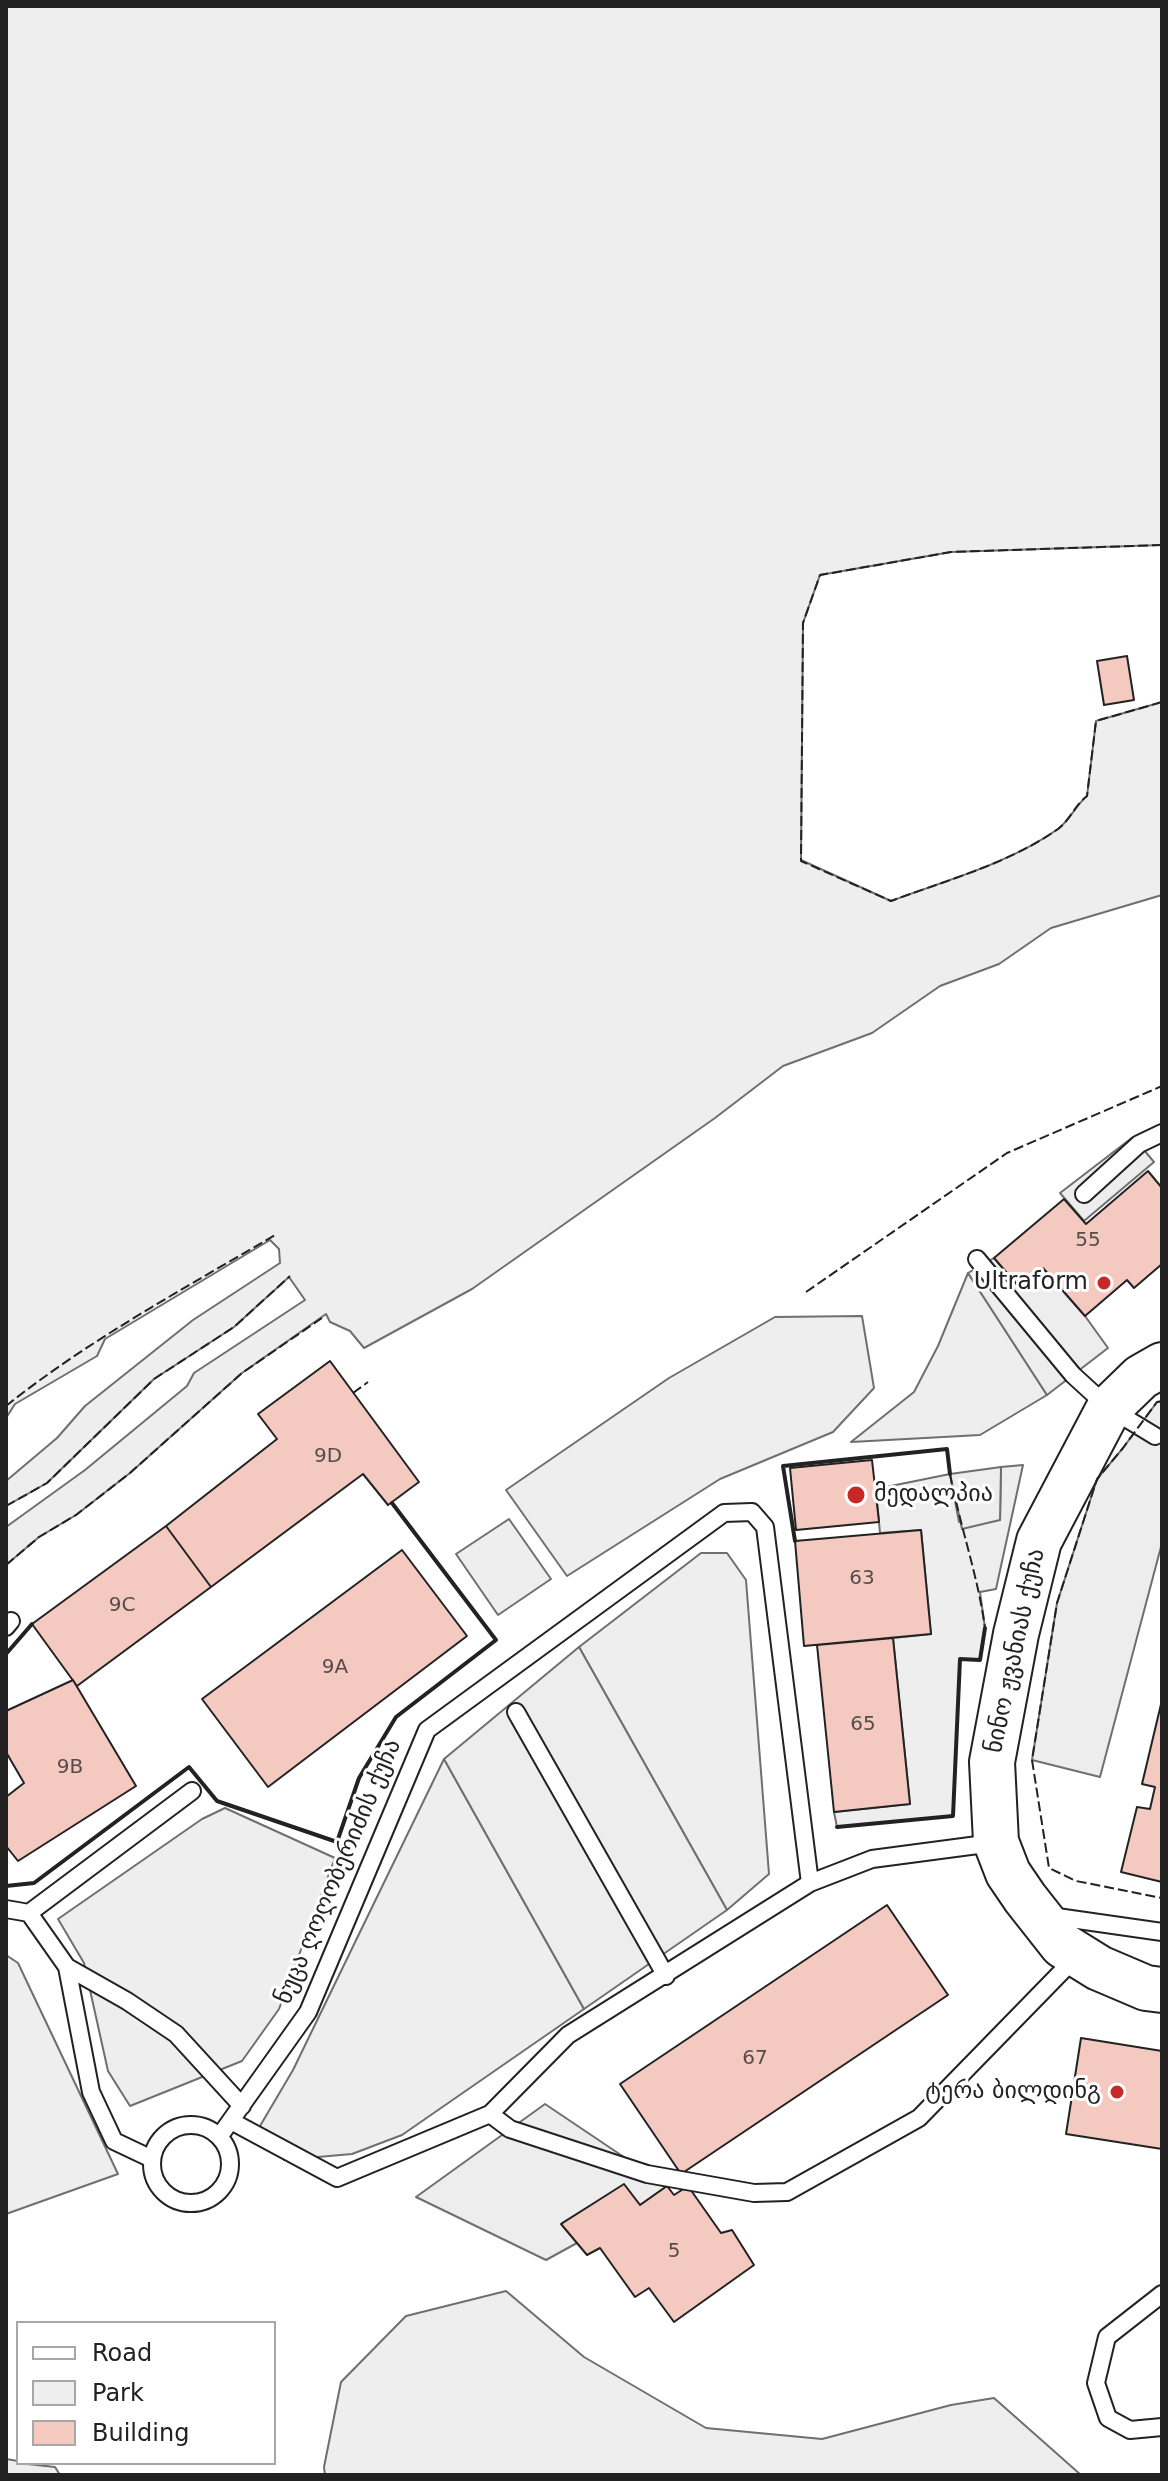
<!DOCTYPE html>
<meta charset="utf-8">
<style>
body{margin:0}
#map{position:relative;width:1168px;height:2481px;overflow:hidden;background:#fff;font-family:"DejaVu Sans",sans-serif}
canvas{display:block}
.frame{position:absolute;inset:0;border:8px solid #222;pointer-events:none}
.legend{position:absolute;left:16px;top:2321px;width:260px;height:144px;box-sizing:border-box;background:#fff;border:2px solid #a7a7a7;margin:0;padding:10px 14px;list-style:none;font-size:24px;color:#222}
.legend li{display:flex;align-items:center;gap:16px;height:40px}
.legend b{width:40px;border:2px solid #a7a7a7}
</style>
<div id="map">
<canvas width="1168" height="2481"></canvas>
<div class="frame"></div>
<ul class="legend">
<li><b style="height:10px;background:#fff"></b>Road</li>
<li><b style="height:22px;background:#eee"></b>Park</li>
<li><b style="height:22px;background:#f3c9c0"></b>Building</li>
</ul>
</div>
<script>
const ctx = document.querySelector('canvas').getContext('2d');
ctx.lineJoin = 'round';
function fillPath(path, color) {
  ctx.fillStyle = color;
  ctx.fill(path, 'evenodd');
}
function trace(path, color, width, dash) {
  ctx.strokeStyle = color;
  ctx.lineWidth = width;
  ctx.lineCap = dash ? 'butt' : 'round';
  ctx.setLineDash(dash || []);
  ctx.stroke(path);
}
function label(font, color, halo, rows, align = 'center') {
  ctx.font = font + ' "DejaVu Sans","Noto Sans Georgian",sans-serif';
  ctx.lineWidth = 6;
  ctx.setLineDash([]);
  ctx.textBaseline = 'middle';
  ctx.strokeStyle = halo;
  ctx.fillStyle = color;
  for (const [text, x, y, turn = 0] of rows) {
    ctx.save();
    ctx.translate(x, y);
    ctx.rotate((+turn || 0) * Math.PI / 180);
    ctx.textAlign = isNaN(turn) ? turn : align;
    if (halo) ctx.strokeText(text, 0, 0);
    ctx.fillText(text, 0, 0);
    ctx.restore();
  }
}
const green = new Path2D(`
 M6,6H1162V545L951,552L820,575L803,623L801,860L891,901C947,880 1008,864 1058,829C1070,820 1076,805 1087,796L1096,721L1162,702V895L1051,928L999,964L940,986L872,1033L783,1066L715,1118L472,1289L364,1348L350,1331L330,1322L326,1314L242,1373L130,1473L76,1515L39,1537L6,1565V1527L85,1470L187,1386L194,1373L305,1300L289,1277L234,1327L154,1379L47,1483L6,1506V1481L57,1438L85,1406L193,1320L280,1263L279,1249L270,1240L105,1339L97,1356L15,1404L6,1418Z
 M968,1273L1047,1395L980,1435L851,1442L914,1392L938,1346Z
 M862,1316L874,1388L833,1432L720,1479L567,1576L506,1490L669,1378L775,1317Z
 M1023,1465L996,1589L980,1592L985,1628L980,1660H960L953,1816L837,1827L834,1812L910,1804L893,1638L931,1634L921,1530L880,1533L876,1489L950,1474L959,1522L1000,1520L1001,1467Z
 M509,1519L551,1579L498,1615L456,1554Z
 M701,1553H727L746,1580L769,1874L727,1910L579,1647Z
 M444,1759L584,2009L402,2135L352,2154L284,2160L260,2126L293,2070Z
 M225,1808L335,1858L279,2009L242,2061L130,2106L108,2071L84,1963L58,1919L202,1819Z
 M6,1955L18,1963L118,2174L6,2214Z
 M506,2291L584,2357L706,2428L822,2439L951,2405L994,2398L1081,2475H325L324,2467L341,2382L406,2316Z
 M6,2459L18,2461V2463L55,2467L60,2475H6Z`);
const parking = new Path2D(`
 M1133,1137L1154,1162L1084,1221L1060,1193Z
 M994,1258L1020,1288L1043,1268L1085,1316L1108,1348L1047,1395L968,1273Z
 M1157,1402H1162V1543L1100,1777L1032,1760L1057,1603L1097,1479L1123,1448Z
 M1001,1467L1000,1520L962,1529L950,1474Z
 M579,1647L727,1910L584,2009L444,1759Z
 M545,2104L667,2186L640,2205L624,2185L562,2223L577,2243L546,2260L416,2197Z`);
const building = new Path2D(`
 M1127,656L1134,700L1104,705L1097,661Z
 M1148,1171L1162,1188V1264L1134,1288L1127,1280L1085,1316L1043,1268L1020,1288L994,1258L1064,1199L1086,1224Z
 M330,1361L419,1482L388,1505L363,1474L211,1587L166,1526L277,1439L258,1414Z
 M872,1460L879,1522L796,1530L790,1468Z
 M166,1526L211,1587L77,1686L32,1624Z
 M921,1530L931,1634L804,1646L795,1541Z
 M402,1550L467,1636L268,1787L202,1699Z
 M893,1638L910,1804L834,1812L817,1645Z
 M73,1680L136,1786L18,1861L6,1846V1797L24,1783L6,1752V1711Z
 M1162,1700V1882L1121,1872L1137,1807L1150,1809L1155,1787L1142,1784Z
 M887,1905L948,1995L681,2174L620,2084Z
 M1081,2038L1162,2051V2149L1066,2134Z
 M624,2184L640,2205L667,2186L674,2195L688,2186L721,2233L732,2230L754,2265L674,2322L649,2288L635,2297L600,2248L587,2255L561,2224Z`);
const lane = new Path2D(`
 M1084,1194L1139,1144L1162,1133
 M977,1259L1073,1375L1109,1408L1155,1436
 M6,1627L11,1621
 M516,1712L666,1976
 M6,1909L29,1913L192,1791
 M29,1913L67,1967L91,2092L114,2141L152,2159
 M1050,1916L1162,1932
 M67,1967L127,2001L176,2034L242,2106
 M490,2114L510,2129L647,2174L754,2193L787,2192L919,2118L1077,1956
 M231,2121L337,2178L490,2114L568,2035L810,1883
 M152 2164a39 39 0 1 1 78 0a39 39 0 1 1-78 0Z
 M219,2137L308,2012L427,1730L724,1513L752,1512L765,1527L810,1883L872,1859L993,1843
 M1162,2294L1107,2337L1096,2383L1108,2418L1130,2430L1162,2427`);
const secondary = new Path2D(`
 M1162,1365L1141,1377L1109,1408L1039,1541L1016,1634L992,1762L996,1842L1008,1873L1025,1898L1062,1945L1099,1968L1146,1988L1162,1990`);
const fence = new Path2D(`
 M1162,545L951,552L820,575L803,623L801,861L891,901C947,880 1008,864 1058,829C1070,820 1075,805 1087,796L1096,721L1162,702
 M806,1292L1007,1153L1162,1086
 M353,1393L368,1382
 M1162,1401L1157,1402L1123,1448L1097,1479L1057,1603L1032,1760L1049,1868L1076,1881L1162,1898
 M6,1406C87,1341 185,1288 275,1235
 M950,1474C960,1526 978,1576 985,1628
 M6,1506L47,1483L154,1379L234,1327L290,1276
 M6,1565L39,1537L76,1515L130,1473L242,1373L322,1318`);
const wall = new Path2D(`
 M795,1541L783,1466L947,1449L950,1474
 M6,1654L32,1624
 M837,1827L953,1816L960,1659L980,1660L985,1628
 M6,1886L34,1883L189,1767L217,1801L337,1842L359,1778L396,1717L496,1640L392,1503`);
const markers = [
 [1104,1283,8,"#c62828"],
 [856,1495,10,"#c62828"],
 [1117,2092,8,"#c62828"]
];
const numberNames = [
 ["55",1088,1241],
 ["9D",328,1457],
 ["63",862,1579],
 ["9C",122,1606],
 ["9A",335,1668],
 ["65",863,1725],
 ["9B",70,1768],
 ["67",755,2059],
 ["5",674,2252]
];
const poiNames = [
 ["Ultraform",1088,1283],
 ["მედალპია",874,1495,"left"],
 ["ტერა ბილდინგ",1101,2092]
];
const streetNames = [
 ["ნინო ჟვანიას ქუჩა",1016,1651,-78],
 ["ნუცა ღოღობერიძის ქუჩა",339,1872,-67]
];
fillPath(green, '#eee');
trace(green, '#6f6f6f', 2);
fillPath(parking, '#ededed');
trace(parking, '#6f6f6f', 2);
fillPath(building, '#f3c9c0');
trace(building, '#222', 2);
trace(lane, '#222', 20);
trace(secondary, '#222', 48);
trace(lane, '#fff', 16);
trace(secondary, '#fff', 44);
trace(fence, '#222', 2, [10, 4]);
trace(wall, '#222', 4);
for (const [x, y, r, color] of markers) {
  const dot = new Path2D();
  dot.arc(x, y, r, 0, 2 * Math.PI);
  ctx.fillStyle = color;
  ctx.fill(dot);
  trace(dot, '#fff', 3);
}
label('20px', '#564c4a', null, numberNames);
label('24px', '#222', '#fff', poiNames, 'right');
label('24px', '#222', '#fff', streetNames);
</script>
